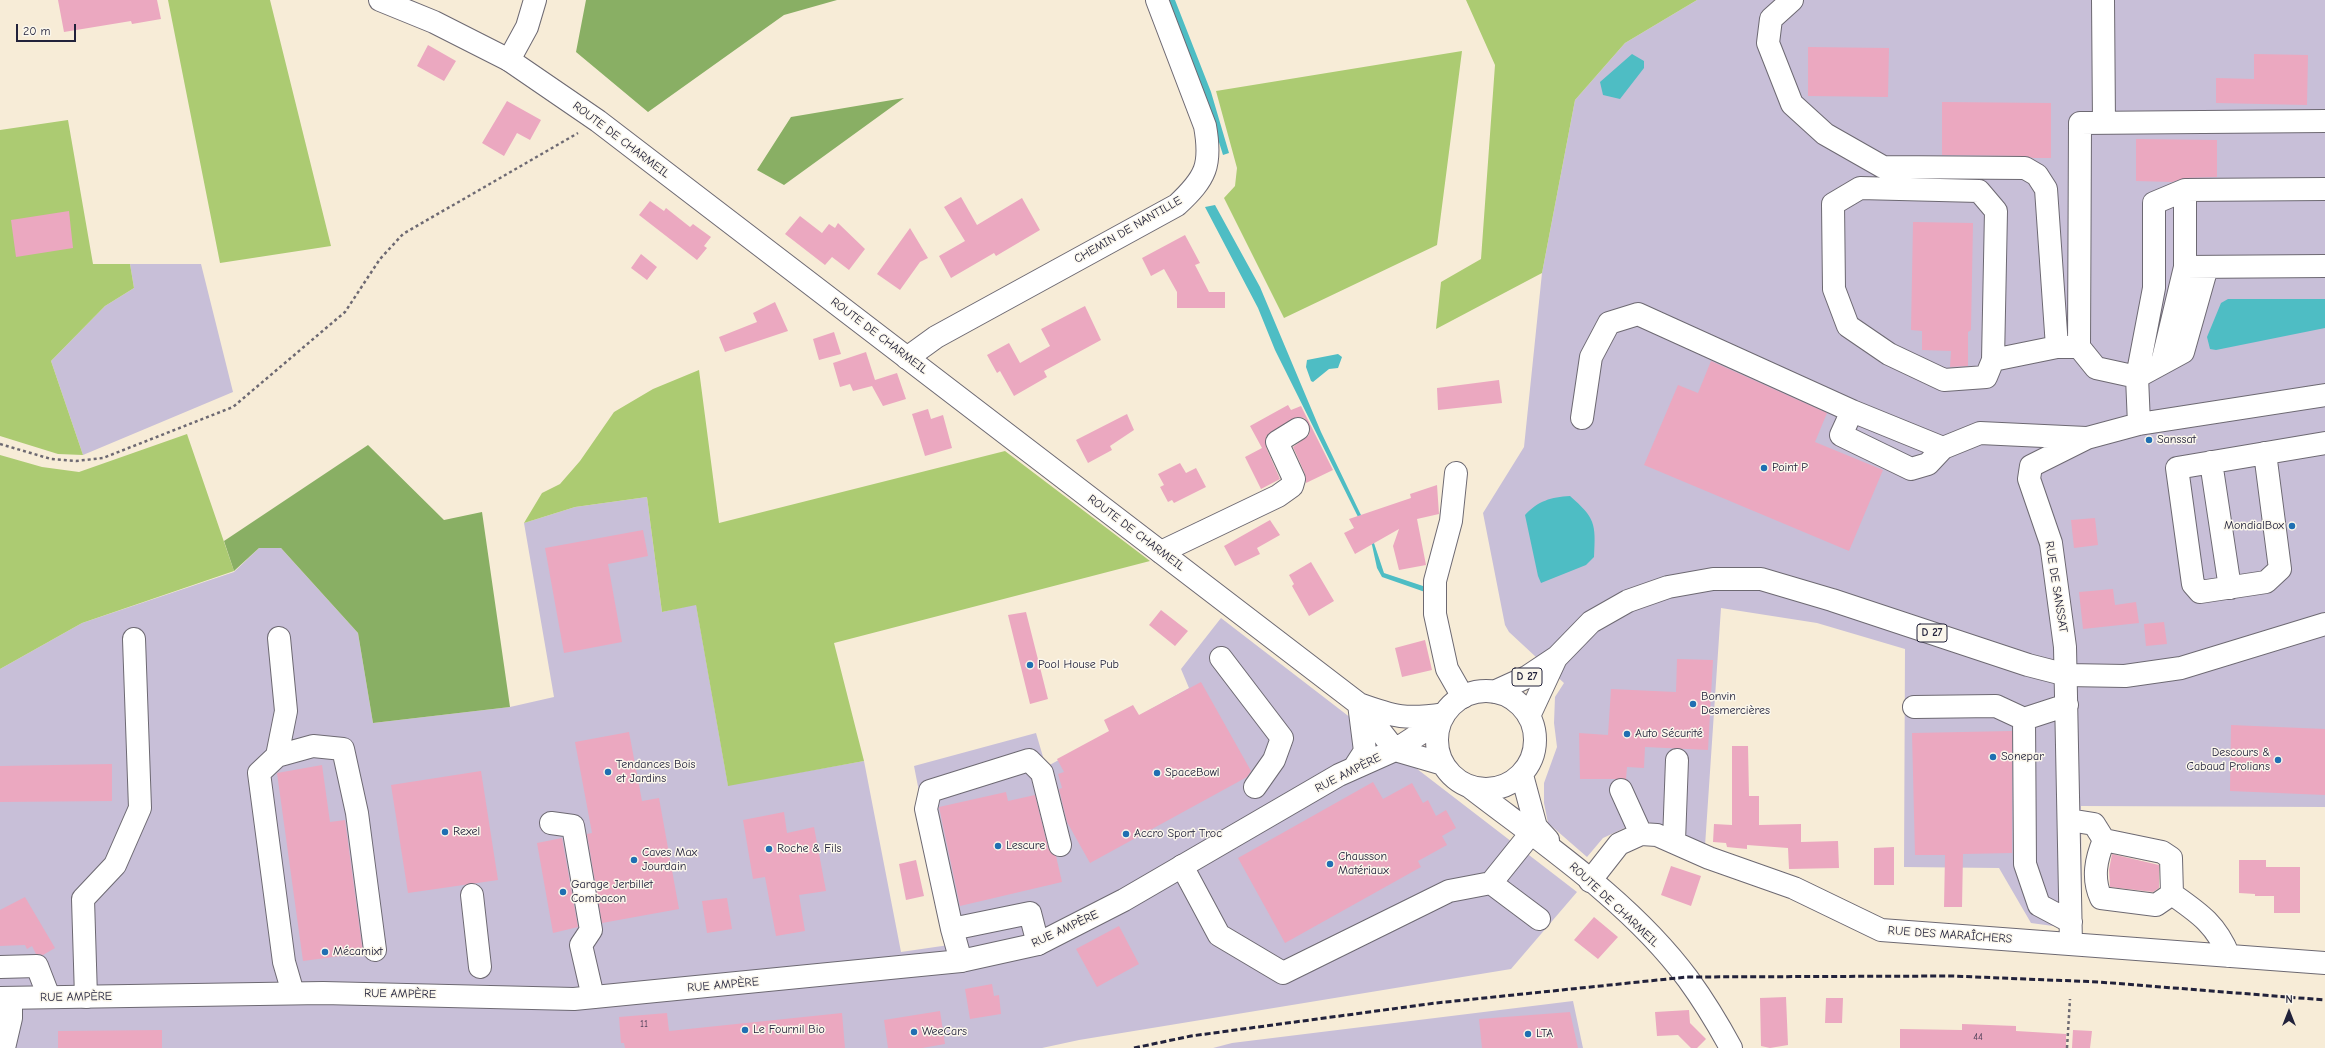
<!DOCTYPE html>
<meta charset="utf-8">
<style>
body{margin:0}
#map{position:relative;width:2325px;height:1048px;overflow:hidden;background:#f7ecd7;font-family:"Comic Neue",sans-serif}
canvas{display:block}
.north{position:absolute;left:2269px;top:992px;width:40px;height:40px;-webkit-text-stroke:3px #fbf7ec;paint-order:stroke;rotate:0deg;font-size:11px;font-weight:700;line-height:16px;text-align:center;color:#22223b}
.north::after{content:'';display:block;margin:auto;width:14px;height:18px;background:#22223b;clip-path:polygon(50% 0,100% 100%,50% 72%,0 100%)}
.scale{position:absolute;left:16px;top:24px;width:60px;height:18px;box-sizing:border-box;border:2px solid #22223b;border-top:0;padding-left:5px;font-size:12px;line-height:14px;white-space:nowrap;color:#22223b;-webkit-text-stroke:3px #fbf7ec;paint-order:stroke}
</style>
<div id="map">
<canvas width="2325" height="1048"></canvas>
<div class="north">N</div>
<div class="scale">20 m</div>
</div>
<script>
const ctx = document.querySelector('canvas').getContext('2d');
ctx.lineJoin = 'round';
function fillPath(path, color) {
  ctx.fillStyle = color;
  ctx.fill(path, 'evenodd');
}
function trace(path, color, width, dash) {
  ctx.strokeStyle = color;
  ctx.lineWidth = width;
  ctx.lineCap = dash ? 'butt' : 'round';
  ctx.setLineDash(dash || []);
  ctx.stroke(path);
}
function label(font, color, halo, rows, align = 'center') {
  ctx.font = font + ' "Comic Neue",sans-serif';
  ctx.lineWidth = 3;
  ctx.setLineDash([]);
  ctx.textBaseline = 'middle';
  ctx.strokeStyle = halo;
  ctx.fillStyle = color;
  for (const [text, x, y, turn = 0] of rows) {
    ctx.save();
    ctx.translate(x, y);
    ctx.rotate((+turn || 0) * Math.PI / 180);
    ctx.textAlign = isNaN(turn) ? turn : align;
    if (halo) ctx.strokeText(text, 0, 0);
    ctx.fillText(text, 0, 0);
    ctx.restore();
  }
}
const industrial = new Path2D(`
 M1697,0H2325V807L2081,806L2082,930L2031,923L1999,868L1904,867L1905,649L1817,623L1721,608L1705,846L1646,821L1631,825L1603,838L1587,857L1548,823L1544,803V783L1557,747L1554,723L1555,697L1564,683L1509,632L1505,625L1483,513L1524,447L1542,273L1575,100L1625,43Z
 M130,264H201L233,392L83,455L51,361L105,306L134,288Z
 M647,497L662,612L696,604L728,785L864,761L901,952L949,945L914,766L1036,733L1046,767L1189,688L1181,669L1221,618L1577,892L1511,969L1079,1040L1042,1048H0V669L82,623L234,572L259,548L280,547L358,633L373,723L510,707L554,697L524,523L575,507Z
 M1573,1001L1583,1048H1213L1232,1043Z`);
const green = new Path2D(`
 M168,0H270L331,246L220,263Z
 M1466,0H1697L1625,43L1575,100L1542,273L1436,329L1441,282L1481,259L1495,65Z
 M1462,51L1437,245L1284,318L1224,198L1235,186L1237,168L1216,91Z
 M68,120L93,264H130L134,288L105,306L51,361L83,455L58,454L0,436V130Z
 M699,370L719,523L1005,451L1150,561L834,643L864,761L728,786L696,605L662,612L647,497L575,507L524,523L542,493L560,484L580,461L614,412L653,389Z
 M187,434L234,571L82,623L0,669V455L42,467L79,472Z`);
const forest = new Path2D(`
 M586,0H837L784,15L648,112L576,52Z
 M904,98L784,185L757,170L791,117Z
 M368,445L444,520L482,512L510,707L373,723L358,633L281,548H259L234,571L224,541Z`);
const water = new Path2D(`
 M1166,0H1175L1211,92L1229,153L1223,155L1205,97Z
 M1632,54L1644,61V68L1620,99L1603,95L1600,82Z
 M1215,205L1260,287L1321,432L1373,540L1384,573L1426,587L1425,592L1382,577L1377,568L1372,545L1275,350L1258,308L1205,207Z
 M2228,299H2325V328L2216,350L2210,349L2207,337L2221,303Z
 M1338,354L1342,357L1338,368L1329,369L1313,382L1311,381L1306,367L1307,360Z
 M1570,496C1595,518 1596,523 1594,557L1586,565L1541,583L1538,576L1525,515C1538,501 1551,497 1570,496Z`);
const building = new Path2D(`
 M58,0H157L161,19L132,24L131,21L64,32Z
 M428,45L456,61L444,81L417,66Z
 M1808,47L1889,48L1888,97L1808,96Z
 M2254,54L2308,55L2307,105L2216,103V78L2254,79Z
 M507,101L541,120L530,140L517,133L504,156L482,143Z
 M1942,102L2051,103V158H2033L2025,156L1942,155Z
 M2136,139L2217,140V177L2185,178L2172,182L2136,181Z
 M961,197L977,225L1022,198L1040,230L996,256L994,253L951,278L939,256L965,241L944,207Z
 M650,201L664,211L666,208L690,227L693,224L711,237L704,246L707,248L697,260L639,215Z
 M69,211L73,248L16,257L11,220Z
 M800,216L822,233L829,224L835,228L838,223L865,249L849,270L832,257L825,265L785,234Z
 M1913,222L1973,223L1971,330L1968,332V366L1950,367L1951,351L1922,350V331L1911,330Z
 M910,228L928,258L920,262L900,290L877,274Z
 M1185,235L1200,263L1195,265L1209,292H1225V308H1177V292L1164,269L1151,276L1142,258Z
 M641,254L657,267L647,280L631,268Z
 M775,302L788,331L725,352L719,337L757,322L753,313Z
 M1085,306L1101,340L1044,371L1047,377L1014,396L1000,371L997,373L987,355L1009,343L1020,363L1050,346L1041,329Z
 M834,332L841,354L819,360L813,339Z
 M866,352L875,380L897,373L906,399L883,406L872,386L853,391L850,384L840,387L833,363Z
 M1711,361L1827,413L1815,442L1883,470L1849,551L1644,465L1678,385L1698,393Z
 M1499,380L1502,403L1438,410L1437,388Z
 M1288,405L1291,410L1301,406L1333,470L1306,483L1305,474L1293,447L1309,435L1310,428L1304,418L1297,417L1266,436V447L1280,479L1261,489L1245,457L1262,448L1250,426Z
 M928,409L931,419L943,415L952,448L925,456L912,414Z
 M1127,414L1134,430L1110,446L1112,450L1088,463L1076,440Z
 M1180,463L1186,473L1196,468L1206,487L1174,503L1172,500L1168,502L1160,487L1164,485L1158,474Z
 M1437,485L1439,514L1417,519L1426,565L1399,570L1393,546L1399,529L1355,554L1344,533L1354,528L1349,519L1411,498L1410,494Z
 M2095,518L2098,545L2074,548L2071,520Z
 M1270,520L1280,535L1257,548L1260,554L1235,566L1224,546Z
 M643,530L648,556L608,564L622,642L564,653L545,548Z
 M1311,562L1334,601L1309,616L1292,586L1294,584L1289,575Z
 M2113,589L2115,605L2136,602L2139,623L2083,629L2079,592Z
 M1161,610L1188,631L1175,646L1149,625Z
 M1026,612L1048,699L1030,704L1008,615Z
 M2164,622L2167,644L2146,646L2144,624Z
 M1425,640L1432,670L1402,677L1395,648Z
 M1677,659L1713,660L1708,750L1645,747L1644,768L1627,767L1626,779H1580L1579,733L1608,735L1611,689L1676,692Z
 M1201,682L1251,771L1247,777L1090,863L1067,822L1059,789L1062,788L1058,774L1064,772L1057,759L1109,731L1104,720L1133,705L1139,715Z
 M2231,725L2325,729V795L2230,791Z
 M2012,731V853L1963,854L1962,907H1944L1945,855H1915L1912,733Z
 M629,732L642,801L659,798L679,909L602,923L587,834L592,833L575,742Z
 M1732,746H1748L1749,796H1759V825L1801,824V842L1838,841L1839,868L1789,869L1788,848L1747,845V849L1727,847L1726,843L1713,842L1714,824L1732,825Z
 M112,764V801L0,802V766Z
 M322,765L330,822L345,820L363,953L303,961L277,773Z
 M481,771L498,880L408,893L391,785Z
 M1373,782L1383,799L1412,783L1423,803L1428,800L1436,816L1446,810L1456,828L1442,836L1447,845L1418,861L1421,867L1285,943L1238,858Z
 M1006,792L1008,801L1035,795L1048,848L1056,856L1062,882L960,906L939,807Z
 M784,812L787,833L814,827L826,891L799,895L805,931L776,936L765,877L753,879L743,820Z
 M562,838L578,927L553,933L537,843Z
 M1894,847V885H1874V848Z
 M2112,854L2159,865V888L2153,892L2110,887L2109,870Z
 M916,860L924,896L906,900L899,864Z
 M2239,860H2266V867H2300V913H2274V896H2255V894L2239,893Z
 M1671,866L1701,876L1691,906L1661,895Z
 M25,897L55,948L43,955L36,954L32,946L27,949L25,945L0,946V910Z
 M727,898L732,929L707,933L702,901Z
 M1594,917L1618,937L1598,959L1574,940Z
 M1119,926L1139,964L1097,987L1076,949Z
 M992,984L994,996L999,995L1001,1014L970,1019L965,989Z
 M1786,997L1788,1045L1770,1048L1761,1046L1760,998Z
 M1826,998H1843L1842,1023H1825Z
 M1689,1010L1690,1023L1706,1039L1697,1048H1691L1678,1035L1657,1036L1655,1012Z
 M940,1011L945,1044L922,1048H888L884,1020Z
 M1570,1012L1578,1048H1482L1479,1019Z
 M667,1013L669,1031L842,1013L845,1048H625L624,1043H621L619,1017Z
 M1962,1024L2016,1026V1031L2066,1034V1048H1900V1029L1962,1030Z
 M162,1030V1048H58V1031Z
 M2073,1030L2092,1031L2090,1048H2072Z`);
const path = new Path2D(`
 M0,444L51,459L76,461L103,458L233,407L345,312L380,259L403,234L578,133
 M2067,1048L2070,999`);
const minor = new Path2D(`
 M1792,0L1771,19L1768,43L1792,104L1825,134L1883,167L2025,168L2037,175L2046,189L2057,347
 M2103,0L2104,123
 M509,60L527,27L535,0
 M2325,189L2185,190V267L2325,266
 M2079,347L2080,123L2325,121
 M907,358L936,337L1177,205C1206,178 1212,165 1205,126L1157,0
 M1993,360L1986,377L1944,380L1889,354L1848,326L1834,289L1833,204L1860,188L1979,191L1996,211L1993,360L2057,347H2079L2096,368L2137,377L2154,288V203L2185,190
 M2162,363L2185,267
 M1582,418L1591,357L1609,323L1638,314L1852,411
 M2139,424L2137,377L2183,352L2207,267
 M1943,448L1852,411L1841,435L1911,469L1928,464L1943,448L1980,433L2086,438
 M2265,453L2280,569L2266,582L2200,592L2193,584L2177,468L2325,443
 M2211,462L2230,588
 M1456,473L1451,521L1435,581V614L1447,669L1463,697
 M1161,552L1278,496L1292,486L1294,479L1277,442L1298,429
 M279,638L286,711L277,756L259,773L284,962L293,993
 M1221,658L1282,738L1274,760L1255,787
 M1914,707L1996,706L2024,719L2025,864L2039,905L2071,922
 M2024,719L2067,705
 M277,756L313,746L343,749L357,813L375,950
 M1621,790L1641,834
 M2069,820L2094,824L2104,840L2162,852L2171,858L2172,894C2199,913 2216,924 2229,956
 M551,823L573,826L591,930L581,945L593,997
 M2104,840C2096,859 2092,878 2101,898L2156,905L2172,894
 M1674,841L1677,760
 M1182,866L1219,935L1283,973L1449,891L1491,883L1536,827
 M1590,881L1619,844L1641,834L1657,835L1709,858L1794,888L1881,930L2325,963
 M1491,883L1539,919
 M472,895L480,967
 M952,929L961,961
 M1038,944L1030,913L952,929L926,809L930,791L1029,760L1042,773L1060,845
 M2071,944L2065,647L2051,543L2029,479L2031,466L2087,438L2139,424L2325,395
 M0,967L37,966L49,997
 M86,997L83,899L115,865L140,808L134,639
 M4,1048L11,1018V998`);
const major = new Path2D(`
 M380,0L434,22L509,60L598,121L1359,704L1395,750
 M1437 740a49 49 0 1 1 98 0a49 49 0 1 1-98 0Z
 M1494,692L1527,677L1557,657L1591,622L1628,601L1668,587L1713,579H1761L1832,600L2028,665L2067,675L2125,676L2181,668L2325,624
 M1359,704C1395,717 1406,720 1444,714
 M1529,716L1556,658
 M1395,750L1443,764
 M1354,768L1365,751L1359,704
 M1522,775L1536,827L1548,840
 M1470,787C1544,844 1631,902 1688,979C1704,1001 1718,1024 1731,1048
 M0,998L323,993L574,999L961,961L1038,944L1124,900L1339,775L1395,750L1441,720`);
const rail = new Path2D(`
 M1134,1048L1191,1036L1436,1003L1687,977L1952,976L2099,982L2325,1000`);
const markers = [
 [2149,440,4,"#1f6fb2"],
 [1764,468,4,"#1f6fb2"],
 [2292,526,4,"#1f6fb2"],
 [1030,665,4,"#1f6fb2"],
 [1693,704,4,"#1f6fb2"],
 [1627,734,4,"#1f6fb2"],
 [1993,757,4,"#1f6fb2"],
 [2278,760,4,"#1f6fb2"],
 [608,772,4,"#1f6fb2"],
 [1157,773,4,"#1f6fb2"],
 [445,832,4,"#1f6fb2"],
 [1126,834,4,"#1f6fb2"],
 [998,846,4,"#1f6fb2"],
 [769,849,4,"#1f6fb2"],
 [634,860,4,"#1f6fb2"],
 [1330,864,4,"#1f6fb2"],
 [563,892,4,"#1f6fb2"],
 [325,952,4,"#1f6fb2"],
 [745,1030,4,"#1f6fb2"],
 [914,1032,4,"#1f6fb2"],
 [1528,1034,4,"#1f6fb2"]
];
const numberNames = [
 ["11",644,1024],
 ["44",1978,1037]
];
const shields = [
 [1932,633,30],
 [1527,677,30]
];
const shieldNames = [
 ["D 27",1932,633],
 ["D 27",1527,677]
];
const streetNames = [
 ["ROUTE DE CHARMEIL",621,140,37],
 ["CHEMIN DE NANTILLE",1128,230,-30],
 ["ROUTE DE CHARMEIL",879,336,37],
 ["ROUTE DE CHARMEIL",1136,533,37],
 ["RUE DE SANSSAT",2056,587,81],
 ["RUE AMPÈRE",1348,773,-27],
 ["ROUTE DE CHARMEIL",1614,905,43],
 ["RUE AMPÈRE",1065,929,-25],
 ["RUE DES MARAÎCHERS",1950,935,4],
 ["RUE AMPÈRE",723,985,-5],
 ["RUE AMPÈRE",400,994,1],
 ["RUE AMPÈRE",76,997,-1]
];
const poiNames = [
 ["Sanssat",2157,440],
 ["Point P",1772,468],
 ["MondialBox",2284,526,"right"],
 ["Pool House Pub",1038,665],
 ["Bonvin",1701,697],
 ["Desmercières",1701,711],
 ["Auto Sécurité",1635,734],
 ["Descours &",2270,753,"right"],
 ["Cabaud Prolians",2270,767,"right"],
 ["Sonepar",2001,757],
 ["Tendances Bois",616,765],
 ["et Jardins",616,779],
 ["SpaceBowl",1165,773],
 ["Rexel",453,832],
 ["Accro Sport Troc",1134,834],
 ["Lescure",1006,846],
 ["Roche & Fils",777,849],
 ["Caves Max",642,853],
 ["Jourdain",642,867],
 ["Chausson",1338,857],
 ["Matériaux",1338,871],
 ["Garage Jerbillet",571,885],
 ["Combacon",571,899],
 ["Mécamixt",333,952],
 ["Le Fournil Bio",753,1030],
 ["WeeCars",922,1032],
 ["LTA",1536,1034]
];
fillPath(industrial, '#c8bfd8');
fillPath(green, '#accb72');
fillPath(forest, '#89af64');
fillPath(water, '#4ebdc4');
fillPath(building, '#eba8c0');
trace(minor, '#6d6972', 24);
trace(major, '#6d6972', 24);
trace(path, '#6d6972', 2.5, [3, 3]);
trace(minor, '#fff', 22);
trace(major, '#fff', 22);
trace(rail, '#22223b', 3, [6, 3]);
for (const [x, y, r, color] of markers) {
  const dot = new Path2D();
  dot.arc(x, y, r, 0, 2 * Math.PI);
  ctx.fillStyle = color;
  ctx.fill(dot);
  trace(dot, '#fbf7ec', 1.5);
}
label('10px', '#54445c', null, numberNames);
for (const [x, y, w] of shields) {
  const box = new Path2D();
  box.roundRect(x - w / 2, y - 9, w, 18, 3);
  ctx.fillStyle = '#fbf7ec';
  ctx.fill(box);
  trace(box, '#22223b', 1);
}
label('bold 11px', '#22223b', null, shieldNames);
label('12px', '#22223b', '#fbf7ec', streetNames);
label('12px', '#22223b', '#fbf7ec', poiNames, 'left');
</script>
